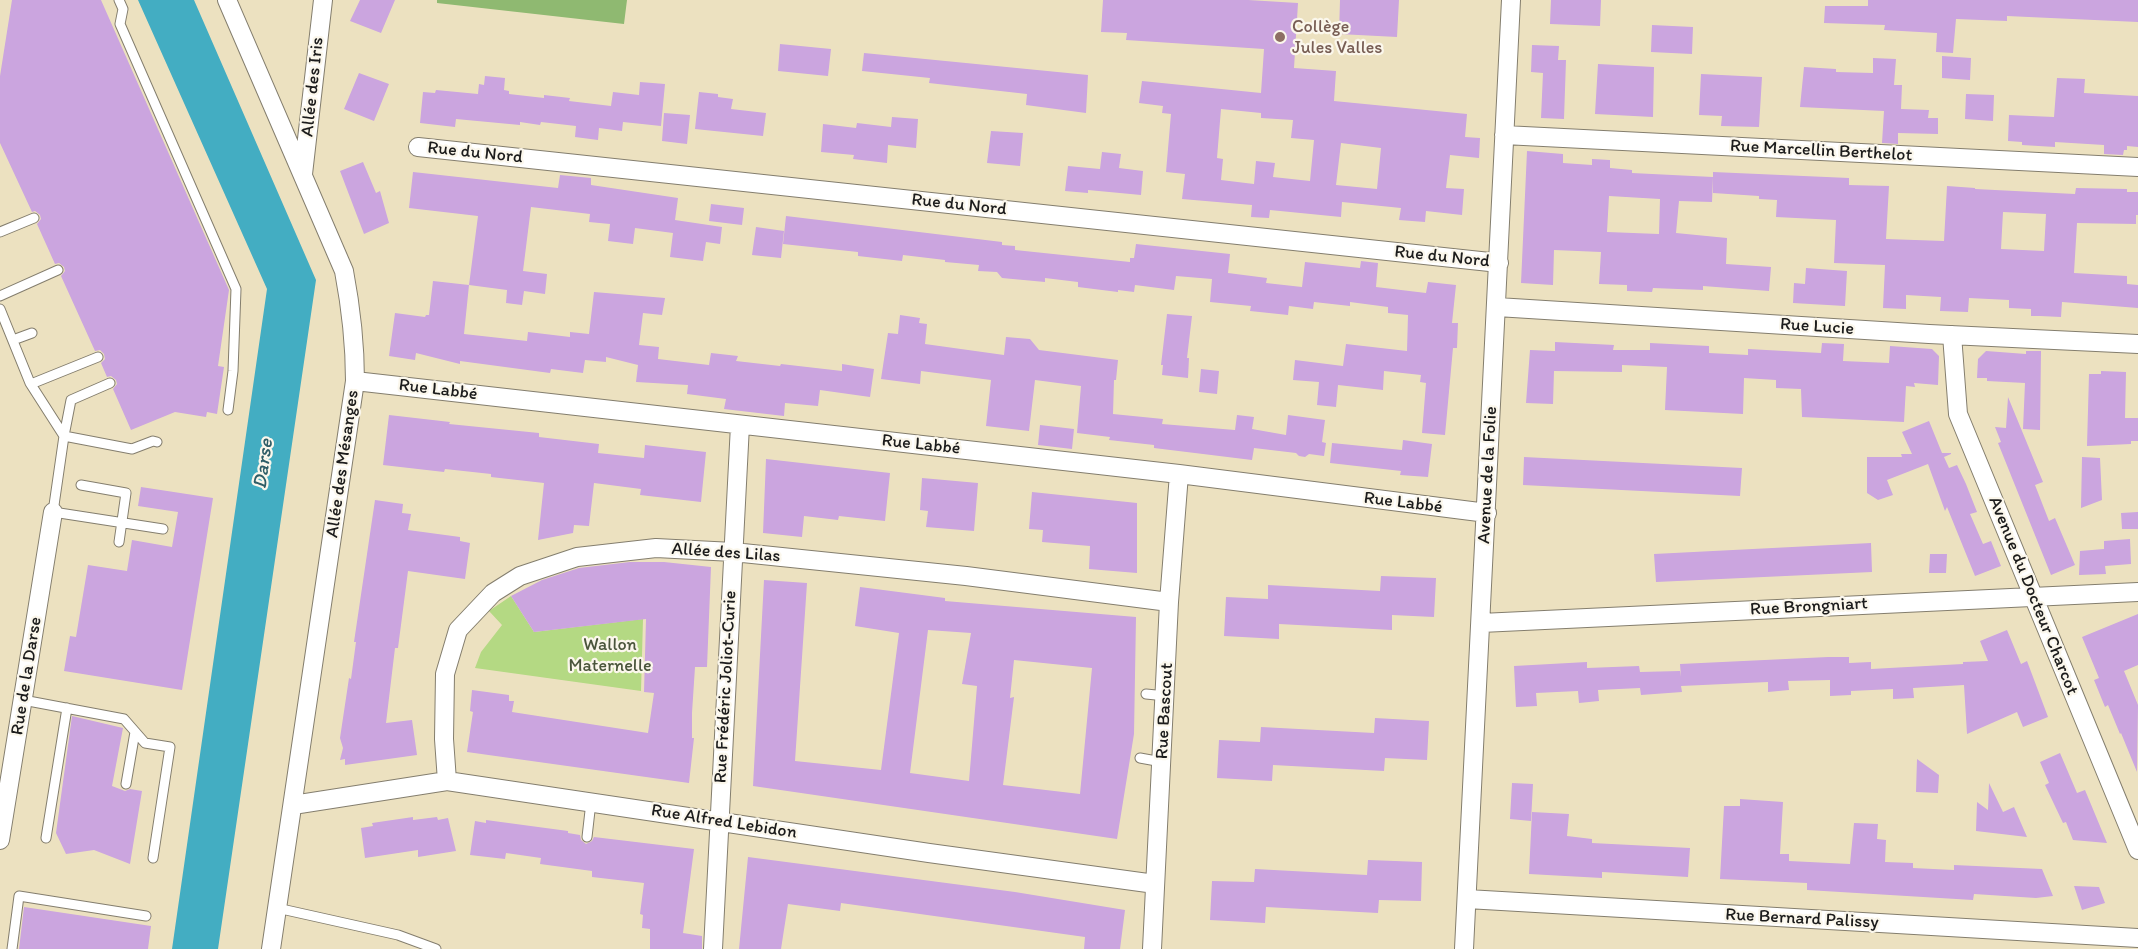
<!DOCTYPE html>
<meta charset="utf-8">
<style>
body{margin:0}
canvas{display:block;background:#ece1c0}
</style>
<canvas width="2138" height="949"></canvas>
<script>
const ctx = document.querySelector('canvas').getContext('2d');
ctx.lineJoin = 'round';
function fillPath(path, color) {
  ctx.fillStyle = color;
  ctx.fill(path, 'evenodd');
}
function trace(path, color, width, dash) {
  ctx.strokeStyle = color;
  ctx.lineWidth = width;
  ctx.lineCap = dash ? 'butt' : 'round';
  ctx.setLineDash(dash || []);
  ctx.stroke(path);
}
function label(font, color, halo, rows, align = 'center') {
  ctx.font = font + ' Itim,sans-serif';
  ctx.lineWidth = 4.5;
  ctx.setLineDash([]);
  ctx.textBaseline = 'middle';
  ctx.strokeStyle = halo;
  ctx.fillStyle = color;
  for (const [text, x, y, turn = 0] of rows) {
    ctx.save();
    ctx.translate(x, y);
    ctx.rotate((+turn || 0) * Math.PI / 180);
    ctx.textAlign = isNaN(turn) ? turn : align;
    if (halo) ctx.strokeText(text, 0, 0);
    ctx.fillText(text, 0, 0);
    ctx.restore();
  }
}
const green = new Path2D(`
 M511,596L534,632L643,619L641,691L475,668L481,652L502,625L489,611Z`);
const forest = new Path2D(`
 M437,0H627L624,24L437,3Z`);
const water = new Path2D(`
 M138,0H194L316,280L218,949H172L267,289Z`);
const building = new Path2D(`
 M12,0H101L229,290L218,366L224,367L217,414L207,412L206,417L175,412L131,430L113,389L117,384L116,380L111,376L107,377L101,363L105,359L104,354L100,350L95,351L61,276L65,271L64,267L59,263L55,264L37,224L41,219L40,215L35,211L32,212L0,143V76Z
 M360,0H395L381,33L350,21Z
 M1103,0H1248L1298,3L1294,68L1336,71L1334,101L1467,114L1465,137L1480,138L1479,158L1450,155L1446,188L1464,189L1462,215L1426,211L1425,222L1399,220L1401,208L1342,202L1341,217L1270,210L1269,218L1251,217L1252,205L1182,199L1185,174L1166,172L1171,114L1162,113L1163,106L1139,103L1142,81L1261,93L1264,49L1126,40L1127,33L1101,32ZM1221,109L1261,113V118L1293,120L1291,138L1314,140L1310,181L1273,177L1275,163L1256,161L1254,184L1221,180L1223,159L1217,158ZM1341,143L1381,148L1377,189L1336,185Z
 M1340,0H1399L1397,37L1339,34Z
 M1551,0H1601L1600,26L1550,24Z
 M1868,0H2138V22L2007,16V21L1956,19L1953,53L1936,52L1937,33L1884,30L1885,25L1824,23L1825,6H1868Z
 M1652,25L1693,27L1692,54L1651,52Z
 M780,44L831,49L828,76L778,71Z
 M1532,45L1559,46L1558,60H1566L1564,119L1541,118L1543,73L1531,72Z
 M864,53L1088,75L1086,113L1026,105L1027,94L929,83L930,78L862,71Z
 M1942,56L1971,58L1970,80L1942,78Z
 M1873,58L1896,59L1894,85H1902L1901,109L1929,110L1928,118H1938V134L1898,133V144L1882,143L1884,111L1800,107L1804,67L1836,69V72L1873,73Z
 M1598,64L1654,67L1653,117L1595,114Z
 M359,73L389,84L374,121L344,109Z
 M1701,74L1762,77L1759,127L1721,126L1722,116L1699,115Z
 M485,76L505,78L504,90L509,91V94L544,98V95L570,98L569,101L611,106L613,92L639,95L640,82L665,84L661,126L623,122L622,131L599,128L598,140L575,137L576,126L541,122L540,125L520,122V125L456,119L455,127L420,123L423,92L435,93L436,90L478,94L479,84L484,85Z
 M2057,78L2085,79L2084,93L2138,96V147L2127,146V150H2124L2123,155L2104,154V145L2055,142V147L2022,145V142L2008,141L2009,115L2054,117Z
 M699,92L718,94V97L733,99L731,109L766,113L763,136L695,129Z
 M1966,94L1994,95L1993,121L1965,119Z
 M664,113L690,115L687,144L662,141Z
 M892,117L918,119L916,148L888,145L887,163L853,159L854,155L821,152L823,124L856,128L857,123L891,127Z
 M991,131L1023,133L1020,166L987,163Z
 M1527,151L1563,154V163L1592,165V159L1610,160V168L1632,170V173L1713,177L1712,202L1679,201L1676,233L1727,238L1726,264L1771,267L1769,291L1703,286V290L1653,288L1652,292L1627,291V285L1599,284L1601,252L1554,250L1553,285L1521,283ZM1609,196L1660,199L1659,234L1607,232Z
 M1102,152L1121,154L1119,168L1143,171L1141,195L1088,190V193L1065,191L1068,166L1100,169Z
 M363,162L376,193L380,191L389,223L364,234L340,171Z
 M413,172L558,188L560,175L591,178V185L678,198L675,220L722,227L720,244L706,242L703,261L670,257L673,233L635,228L633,244L608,241L610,224L589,222L590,214L531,207L523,271L547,274L545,294L524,291L522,305L506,303L507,290L469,285L478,216L409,208Z
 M1713,172L1849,178V185L1889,186L1886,239L1944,241L1947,186L1975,188V189L2075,194L2076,188L2127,189V192H2138V215H2136V224L2077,223L2074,273L2127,276V284L2138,285V308L2062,302L2061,317L2040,316H2031V309L2009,308V300L1969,298L1968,312L1940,311L1941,297L1906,295V309L1883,308L1885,265L1834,263L1836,220L1776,217L1777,200L1759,199V196L1713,193ZM2003,212L2046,214L2044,251L2001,249Z
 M711,204L744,208L742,225L709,221Z
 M786,216L1002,242V245L1015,246V250L1130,262V258H1134L1136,244L1230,254L1228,273L1267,278L1266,283L1302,287L1305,262L1360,268L1361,261L1378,263L1376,287L1426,293L1428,282L1456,285L1452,323H1458L1457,348H1453L1445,435L1422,433L1426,383L1420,382L1421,375L1384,371L1383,390L1338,385L1336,407L1317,405L1319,382L1293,380L1295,360L1343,366L1346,344L1407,351L1408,315L1388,313V307L1350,302V306L1314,302L1313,309L1289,306L1288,315L1250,311L1251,306L1210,302L1212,279L1176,276L1174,290L1135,285L1134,292L1118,290V292L1078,287V282L1045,278V282L1002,278L997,272L978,271L979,265L945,262V260L903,255L902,261L858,256V252L783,244Z
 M756,227L784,231L781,258L752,255Z
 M1806,268L1847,271L1845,306L1793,303L1794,283L1805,284Z
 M433,281L469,285L464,334L527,341L528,332L570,337V332L589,334L594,292L665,298L662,315L643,313L639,345L659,347L658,359L709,365L711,353L738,356L736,361L780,366L781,364L842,371V364L874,369L870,397L820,390L818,406L785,403L784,416L724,409L726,399L687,394L688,385L636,382L638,365L606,357V362L585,360L583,373L551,369L550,373L460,361V364L416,353L415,360L389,356L395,313L425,317L426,315H429Z
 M1167,314L1192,316L1187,358H1189L1188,378L1162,375L1163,365H1161Z
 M900,315L920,318L919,323L927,324L925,344L1004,355L1006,337L1030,339L1039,350L1118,360L1116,380H1114L1113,414L1163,419L1162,424L1235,430L1237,415L1254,417L1252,429L1286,435L1288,415L1325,420L1322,442L1326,443L1324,456L1309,454L1305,457L1299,456L1296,453L1254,448L1252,460L1154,448V445L1109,440L1110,437L1077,433L1081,386L1035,380L1029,431L986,426L991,380L921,371L920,384L881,379L888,333L898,334Z
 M1555,342L1614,345L1613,350H1650V343L1709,346V353L1748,355V349L1821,353L1822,343L1844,344L1843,361L1889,363L1890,346L1932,349L1939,356L1938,385L1914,383L1915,387L1906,386L1904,422L1802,417L1801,389L1776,388V380L1744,378L1743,414L1665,410L1667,367L1622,365V372L1554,371L1553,404L1526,403L1530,350L1555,351Z
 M1986,351L2026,354V351H2041L2040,430L2023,429L2025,383L1987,381V378H1977L1978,359Z
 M1201,369L1219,371L1217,394L1199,392Z
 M2101,371L2126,372L2125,418H2138V441H2131V444L2087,446L2089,374H2101Z
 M2008,397L2043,482L2035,485L2049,521L2055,518L2075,565L2051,575L1998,443L2001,442L1995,427L2006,428Z
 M389,415L450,422L449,424L539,433V437L599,444L598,453L644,458L645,445L706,452L701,502L640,495L641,489L594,483L589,526L574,525L573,533L538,540L544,483L491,477V474L445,469L444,472L383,465Z
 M1929,421L1942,453H1951V454L1944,457L1949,468L1957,465L1966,484L1977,512L1970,514L1983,544L1991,541L2001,566L1975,576L1947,507L1945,511L1928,464L1887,480L1893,495L1878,500L1867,493V457H1902L1901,454H1912L1902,432Z
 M1040,425L1074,429L1072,449L1038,445Z
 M1403,440L1432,444L1428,477L1400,475L1401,471L1330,463L1332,443L1402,450Z
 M1524,457L1742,468L1740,496L1523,485Z
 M2082,457L2100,458L2102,500L2081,508Z
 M766,459L890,473L885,521L839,516L838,520L804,516L802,537L763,533Z
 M922,478L978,483L974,531L926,527L928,511L920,510Z
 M141,487L213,498L182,690L64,671L70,636L76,637L88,565L127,571L132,540L172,547L178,512L138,506Z
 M1032,492L1137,503V573L1089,569L1090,546L1042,542L1043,530L1029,529Z
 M375,500L403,504L402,513L411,514L408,530L460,537V541L470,543L465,579L408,571L398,648H395L386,723L412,720L417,755L345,765V759L340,760L343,748L340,738L349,678L351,679L356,642H354Z
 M2138,512V529H2122L2121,513Z
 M2130,539L2131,564L2105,566L2106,574L2079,575L2080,551L2104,549V541Z
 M1871,543L1872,572L1656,582L1654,554Z
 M1930,554H1947L1946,573H1929Z
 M630,562H664L711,567L707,667H695L692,713V738H694L689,783L467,752L473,712L470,711L472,690L509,695V701H514L512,712L648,733L654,693L644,692L646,619L534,632L511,596L542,580L579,568Z
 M1381,576L1436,578L1434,617L1392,615V630L1279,624V639L1224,636L1226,597L1268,599V585L1380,591Z
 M764,580L807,583L795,761L881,770L899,633L855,626L860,587L945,598V601L1136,617L1134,734L1117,839L753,786ZM928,630L971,633L962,684L977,686L969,781L910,773ZM1014,660L1092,668L1080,794L1003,785L1014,697L1010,698Z
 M2138,614V665L2124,671L2138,705L2137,772L2121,733L2120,734L2108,705L2105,707L2094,680L2099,678L2082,637Z
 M2007,630L2021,664L2027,661L2048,717L2023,727L2017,712L1967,734L1964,685L1913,688L1914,698L1893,699V689L1851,691V695L1830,696V680L1788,681L1789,690L1768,692V682L1681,686L1682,692L1641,695L1640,688L1598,690L1599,701L1579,703L1578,691L1536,693L1537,706L1516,707L1514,666L1587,662V668L1639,666L1640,672L1680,671L1681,677L1680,664L1828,657H1849V663L1871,662V669L1963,664V662L1988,661L1980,641Z
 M72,716L123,728L112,786L125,791L130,789L142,791L130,864L94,850L66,854L56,833Z
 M1375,718L1429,721L1427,760L1385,758L1384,771L1273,765L1272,781L1217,778L1219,740L1260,742L1261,727L1374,733Z
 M2060,753L2077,793L2085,790L2107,843L2073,840L2066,822L2063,823L2045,785L2049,783L2040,762Z
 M1917,759L1939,775L1938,793L1916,792Z
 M1512,783L1533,784L1531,821L1510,819Z
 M1989,783L2003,812L2014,807L2027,837L1976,831L1977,802L1988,810Z
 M1740,799L1783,802L1780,854H1789V861L1850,864L1854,823L1878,824L1877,839L1886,840L1885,862L1913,863V868L1954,870V865L2042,869L2053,896L2036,898L1974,894L1973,900L1807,890V883L1720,879L1724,806H1740Z
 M1532,812L1569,814L1567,836L1592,839V843L1690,848L1688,877L1602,872V878L1529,874Z
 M413,817V820L437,817L438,820L448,818L456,851L418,857V850L365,858L361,828L373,826L372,823Z
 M486,820L568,831V833L580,835L581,840L586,844L592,841L594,837L694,849L683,933L702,936V949H650V929L642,928L643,915L640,914L644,883L592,877V871L540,864L541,858L506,853L505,859L470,855L475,821L486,823Z
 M748,857L1015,892L1125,910L1120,949H1084L1085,937L841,903L840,911L788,904L781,949H739Z
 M1368,860L1422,862L1421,901L1379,900L1378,913L1266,907L1265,923L1210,920L1212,881L1254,882L1255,869L1367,875Z
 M2074,886L2099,887L2105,903L2082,910Z
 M24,907L151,926L148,949H19Z`);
const service = new Path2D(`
 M119,0L123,9L120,24L236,289L233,371L228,410
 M0,232L34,218
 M0,296L58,270
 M0,309L30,383L64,436
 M13,340L32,333
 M31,384L98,357
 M64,436L71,400L110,383
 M157,442L153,441L132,449L64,436L53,512L163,529
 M81,485L126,493L119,542
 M1146,694L1166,696
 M23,700L124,719L145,743L170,747L153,858
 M1140,758L1162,762
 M126,784L135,732
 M587,837L591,802
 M46,838L67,708
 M277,908L398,935L436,949
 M12,949L19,896L146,916`);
const minor = new Path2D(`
 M227,0L344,271C351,308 355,343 355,381L271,949
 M1504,135L2138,167
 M418,147L1499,263
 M303,174L323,0
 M1497,307L1929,334L2138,344
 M1952,335L1958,414L2138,850
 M355,381L1179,474L1487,513
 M1481,623L2138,592
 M447,781L444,739L445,674L458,630L493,593L520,576L577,557L656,548L733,552L966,576L1169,602
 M293,805L447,781L929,853L1155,884
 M0,840L53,512
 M1467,899L2138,938
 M713,949L740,425
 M1152,949L1169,602L1179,474
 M1464,949L1511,0`);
const markers = [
 [1280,37,6,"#8d6e63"]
];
const educationNames = [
 ["Collège",1292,27],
 ["Jules Valles",1292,48]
];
const streetNames = [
 ["Allée des Iris",313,87,-84],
 ["Rue Marcellin Berthelot",1821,151,3],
 ["Rue du Nord",475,153,6],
 ["Rue du Nord",959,205,6],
 ["Rue du Nord",1442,257,6],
 ["Rue Lucie",1817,327,4],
 ["Rue Labbé",438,390,7],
 ["Rue Labbé",921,445,6],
 ["Allée des Mésanges",343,464,-82],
 ["Avenue de la Folie",1488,475,-87],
 ["Rue Labbé",1403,503,7],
 ["Allée des Lilas",726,553,4],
 ["Avenue du Docteur Charcot",2033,596,68],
 ["Rue Brongniart",1809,607,-3],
 ["Rue de la Darse",27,676,-81],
 ["Rue Frédéric Joliot-Curie",726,687,-87],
 ["Rue Bascout",1165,711,-87],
 ["Rue Alfred Lebidon",724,822,9],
 ["Rue Bernard Palissy",1802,919,3]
];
const parkNames = [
 ["Wallon",610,645],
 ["Maternelle",610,666]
];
const waterNames = [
 ["Darse",264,464,-82]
];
fillPath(green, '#b4d983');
fillPath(forest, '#8fb971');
fillPath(water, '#43adc2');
fillPath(building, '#cba5df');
trace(service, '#847e6e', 11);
trace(minor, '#847e6e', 20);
trace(service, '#fff', 9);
trace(minor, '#fff', 18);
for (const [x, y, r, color] of markers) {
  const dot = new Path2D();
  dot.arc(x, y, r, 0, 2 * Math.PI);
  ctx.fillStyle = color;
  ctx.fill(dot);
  trace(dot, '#fbf7ec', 2);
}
label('18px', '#785e54', '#fbf7ec', educationNames, 'left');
label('18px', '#1c1c1c', '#fbf7ec', streetNames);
label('18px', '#4a553b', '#fbf7ec', parkNames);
label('italic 20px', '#2e5d67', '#fbf7ec', waterNames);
</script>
